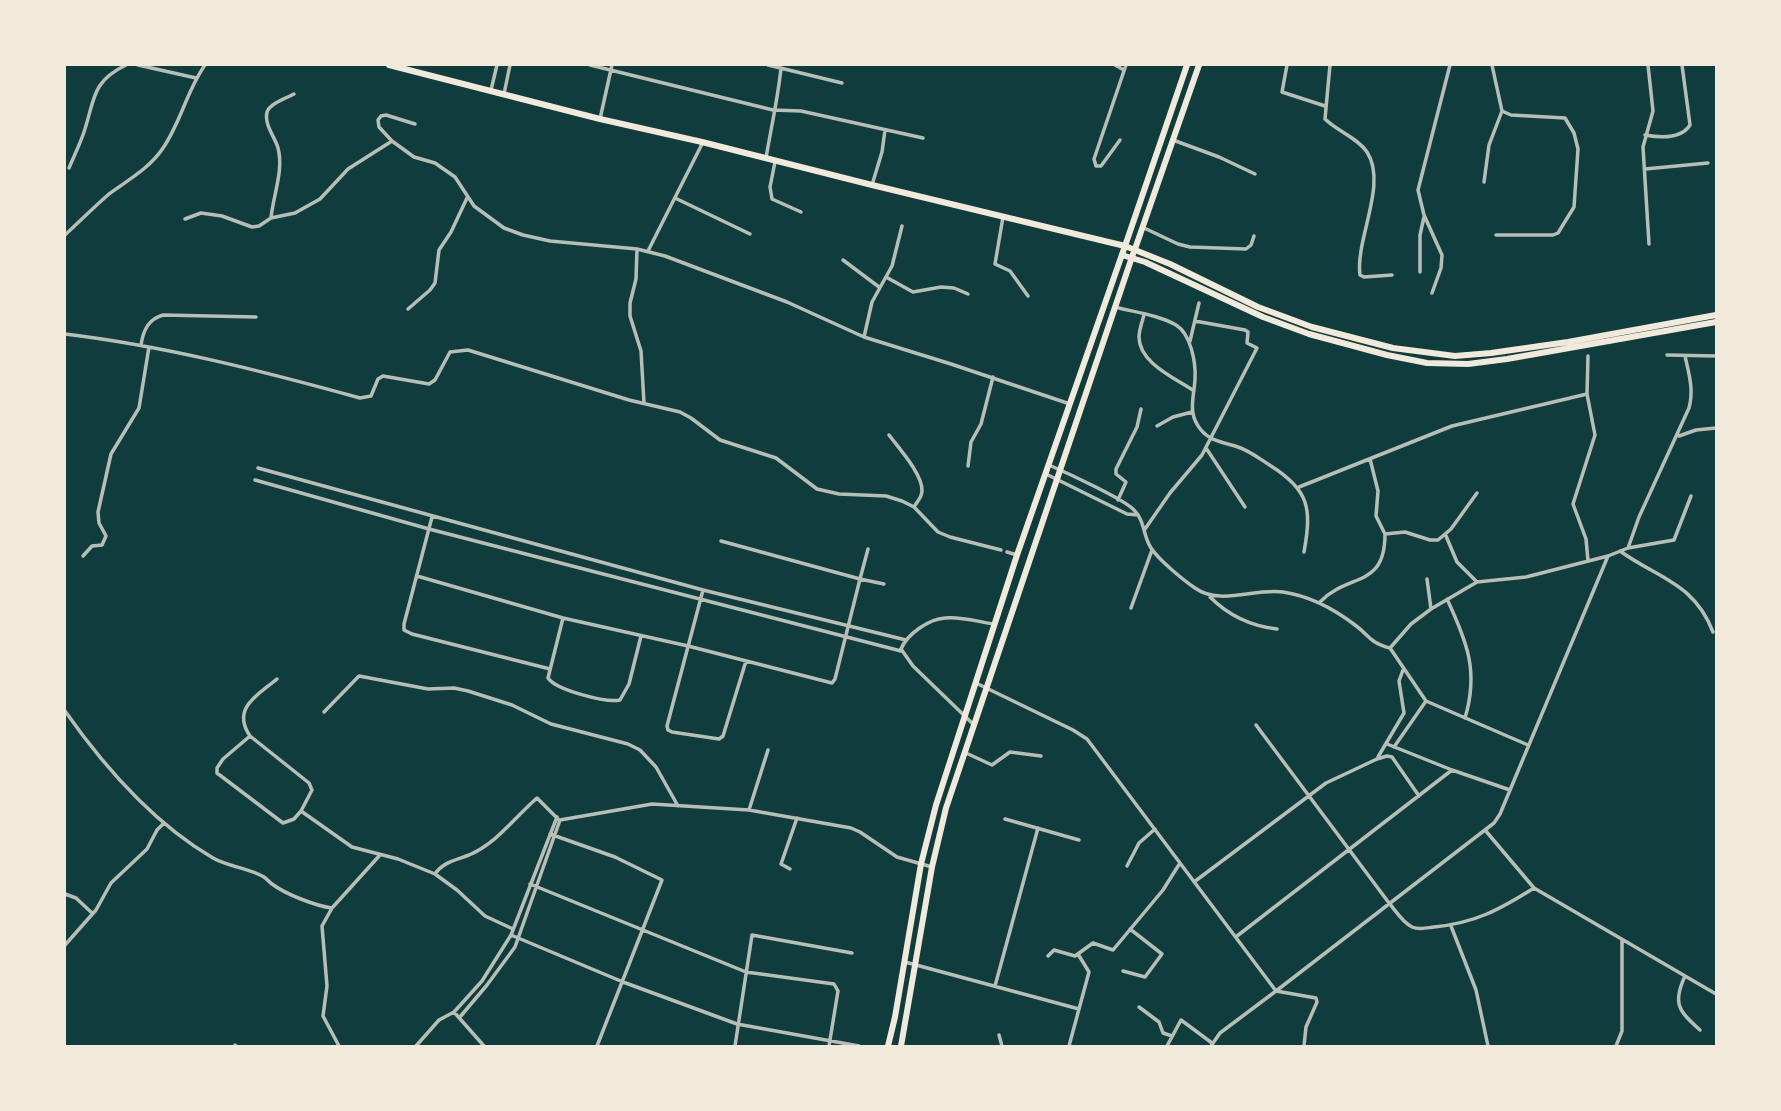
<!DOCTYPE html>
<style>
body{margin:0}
#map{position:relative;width:1781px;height:1111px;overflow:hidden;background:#0f3d3e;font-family:"Varela Round",sans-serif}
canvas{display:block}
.frame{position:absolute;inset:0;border:66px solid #f1e9da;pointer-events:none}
</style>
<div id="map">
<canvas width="1781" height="1111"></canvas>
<div class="frame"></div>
</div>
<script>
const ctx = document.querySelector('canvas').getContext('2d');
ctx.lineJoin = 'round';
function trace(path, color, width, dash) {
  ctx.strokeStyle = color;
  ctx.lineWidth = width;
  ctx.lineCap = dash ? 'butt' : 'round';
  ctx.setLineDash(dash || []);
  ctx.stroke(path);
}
const minor = new Path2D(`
 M138,65L196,78
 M590,65L773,110L801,111L923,138
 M768,65L842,83
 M1115,65L1124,70
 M1287,65L1282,92L1325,106
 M1330,65L1325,119C1337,131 1358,138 1367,152C1388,184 1355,240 1360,275L1364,277L1392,275
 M1492,65L1502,111L1511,115L1565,118L1574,133L1578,149L1574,207L1558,233L1553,235H1496
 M1648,65L1653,111L1643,147L1649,244
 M491,90L497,65
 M504,94L510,65
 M600,119L612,65
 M415,124L386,115L381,116L378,120L379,127L392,141L414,157L435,163L455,177L474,206L504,228L523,235L550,241L637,249L665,256L787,302L864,337L951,364L1070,404
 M1645,135C1661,138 1681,139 1690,125L1682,65
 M1120,140L1101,166H1096L1094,159L1126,65
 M1173,140L1219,157L1255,174
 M766,158C771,128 778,98 781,68
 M775,162L770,187L772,199L801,212
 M69,168C74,156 80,144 84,132C95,99 91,82 126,65
 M1645,169L1708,163
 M1484,182L1489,145L1502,111
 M872,185L882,152L885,130
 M675,198L750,234
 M1003,217L995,264L1010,271L1028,296
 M271,218C273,196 284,170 278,148C275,137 264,125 267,112C270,103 287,98 294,94
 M185,219L201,213L222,216L252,227L259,226L271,218L295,213L320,199L348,169L392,141
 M1142,227L1178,244L1190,247L1246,249L1251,245L1254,236
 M65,235C79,222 94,207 109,194C128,180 150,168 163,148C181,122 187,90 205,65
 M637,249L636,279L630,303V316L641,351L644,403
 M648,251L702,144
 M843,260L879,287
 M1420,272V235L1424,217
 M886,277L913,292L941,287L954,288L968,294
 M1432,293L1441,268L1442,255L1424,215L1418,190L1450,65
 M1115,307C1134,312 1159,315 1176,325C1191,334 1196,363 1195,379C1194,398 1187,413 1201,430C1211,442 1224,442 1238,447C1250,451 1260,459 1271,466C1309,490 1312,508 1304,552
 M408,309L430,290L435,283L439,250L451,232L467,198
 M1144,315C1142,322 1139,330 1139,337C1139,363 1175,378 1194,391
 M65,334C165,346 262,371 360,398L371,396L378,379L383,376L429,384L435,380L450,352L468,350L629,400L680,412L691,418L720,440L776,458L817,489L839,494L886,496L902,501L914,507L938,532L950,537L1001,550
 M864,337L872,302L892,266L902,226
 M1190,341L1199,303
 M141,345C143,331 148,319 163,315L256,317
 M1667,355L1716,356
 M1157,426L1173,417L1192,412
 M889,435C899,448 923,475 922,491C922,497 917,502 914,507
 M1679,436L1696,430L1716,428
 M1206,448L1245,507
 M1370,459L1378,491L1376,516L1385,534L1405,532L1430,540H1438L1451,529L1477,493
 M1049,465C1065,472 1124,499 1134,510C1145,521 1143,536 1151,548C1159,560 1183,580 1195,588C1220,606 1254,588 1283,592C1310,596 1334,609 1355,625C1370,636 1370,643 1390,648L1411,624L1431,609L1477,582L1526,577L1608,556L1628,548L1674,540L1691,496
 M968,466L971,442L981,424L993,377
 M258,468L703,590L906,640
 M1046,474L1127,514L1138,515
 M255,480L429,529L901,651
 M1299,487L1452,426L1587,394
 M1118,500L1126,482L1116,474V469L1137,427L1141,409
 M432,517L404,624V630L412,634L550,669
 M1145,529L1170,493L1202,455L1257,348L1247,343L1248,332L1245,330L1195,321
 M1446,536L1457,562L1477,582
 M1628,548L1639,517L1689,408C1694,390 1689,374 1685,356
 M868,549L860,579L884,584
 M1620,551C1659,579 1694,583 1713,632
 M1007,552L1017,555
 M83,556L92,546L102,545L106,536L99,523L98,512L111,454L139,408L149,347
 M1588,561L1586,539L1573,504L1595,435L1587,394L1588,356
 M417,576L563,618L688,646L832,683L835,679L860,579L721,541
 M1427,579L1431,609
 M703,590L667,726L668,730L672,732L719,739L723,736L746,661
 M1210,597C1229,616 1250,626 1277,629
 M1447,599C1467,642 1479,671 1465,718
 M1320,602C1349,572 1385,589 1385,534
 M1131,608L1152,550
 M563,618L548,678C556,690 606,703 620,700L629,684L641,636
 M1390,648L1426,701L1528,745
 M277,679C258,695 231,708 250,736L309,783L312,790L301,811L352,847L398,859L435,874L457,890L485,916L513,929
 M976,683L1073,730L1087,739L1276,991L1494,823L1500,814L1608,556
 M65,711C105,768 153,823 213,858C229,867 249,868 264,877C268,880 268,881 272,884C285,894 316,906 332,908
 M324,712L359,676L428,689L454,688L468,691L512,705L551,724L628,744L640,750L656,767L678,806
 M973,724L913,666L901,649C907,634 929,619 945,618C960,616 979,622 994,624
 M1256,725L1389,903C1396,911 1402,922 1412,927C1419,930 1426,928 1434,927C1475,923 1499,910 1534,888
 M250,736L223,759L217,768V773L283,823L294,819L301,811
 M1387,744L1452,770
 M1394,747L1426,701
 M966,753L992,765L1010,752L1041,756
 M1378,757L1404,713L1399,681L1403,670
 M749,810L768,750
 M1005,819L1079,840
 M560,820L652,804L749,810L851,828L860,832L897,857L932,867
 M1485,830L1534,888L1716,994
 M550,834L615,857L662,880L597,1046
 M1127,866L1139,843L1155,829
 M790,869L781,864L797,818
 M435,874C443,862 456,860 469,855C497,843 514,818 537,798L558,819
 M1194,882L1326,783L1377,759L1387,756L1392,757L1419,796
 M530,884L746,972L834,984L838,991L829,1046
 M65,894L76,898L92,913
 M1451,926L1476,990L1488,1046
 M511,935L623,982L737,1024L859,1046
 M1237,936L1452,770L1510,790
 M65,945L96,910L111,883L147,849L157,830L164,823
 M1048,956L1054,950L1075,956L1093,943L1113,950L1163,890L1180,863
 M905,962L1079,1009
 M1123,971L1145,977L1162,954L1130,929
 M1685,976C1672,1004 1679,1011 1700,1030
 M995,986L1038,828
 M1139,1007L1159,1022L1163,1033L1172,1036
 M454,1012L482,981L511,935L557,817
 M460,1017L487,985L515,947L560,820
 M999,1035L1002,1046
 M235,1045L236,1046
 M339,1046L323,1016L327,986L322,926L332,908L380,855
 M416,1046L439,1020L454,1012L484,1046
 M735,1046L752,935L852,953
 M1069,1046L1089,972L1078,954
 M1167,1046L1181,1020L1212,1043
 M1211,1046L1220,1033L1276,991L1316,998L1317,1002L1306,1027L1304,1046
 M1616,1046L1622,1031V940`);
const primary = new Path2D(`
 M888,1046L895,1017L921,864L936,805L1017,555L1125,246
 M901,1046L932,867L946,808L1133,254`);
const trunk = new Path2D(`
 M389,65L600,119L702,142L872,185L1125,246L1170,264L1258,307L1312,327L1393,348L1455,356L1491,353L1568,342L1716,315
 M1125,246L1187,65
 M1135,249L1199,65
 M1122,255L1145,262L1263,317L1309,334L1387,355L1427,363L1468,364L1507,359L1716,322`);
trace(minor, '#b8beb3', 3.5);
trace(primary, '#f1e9da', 6);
trace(trunk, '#f1e9da', 6);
</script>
